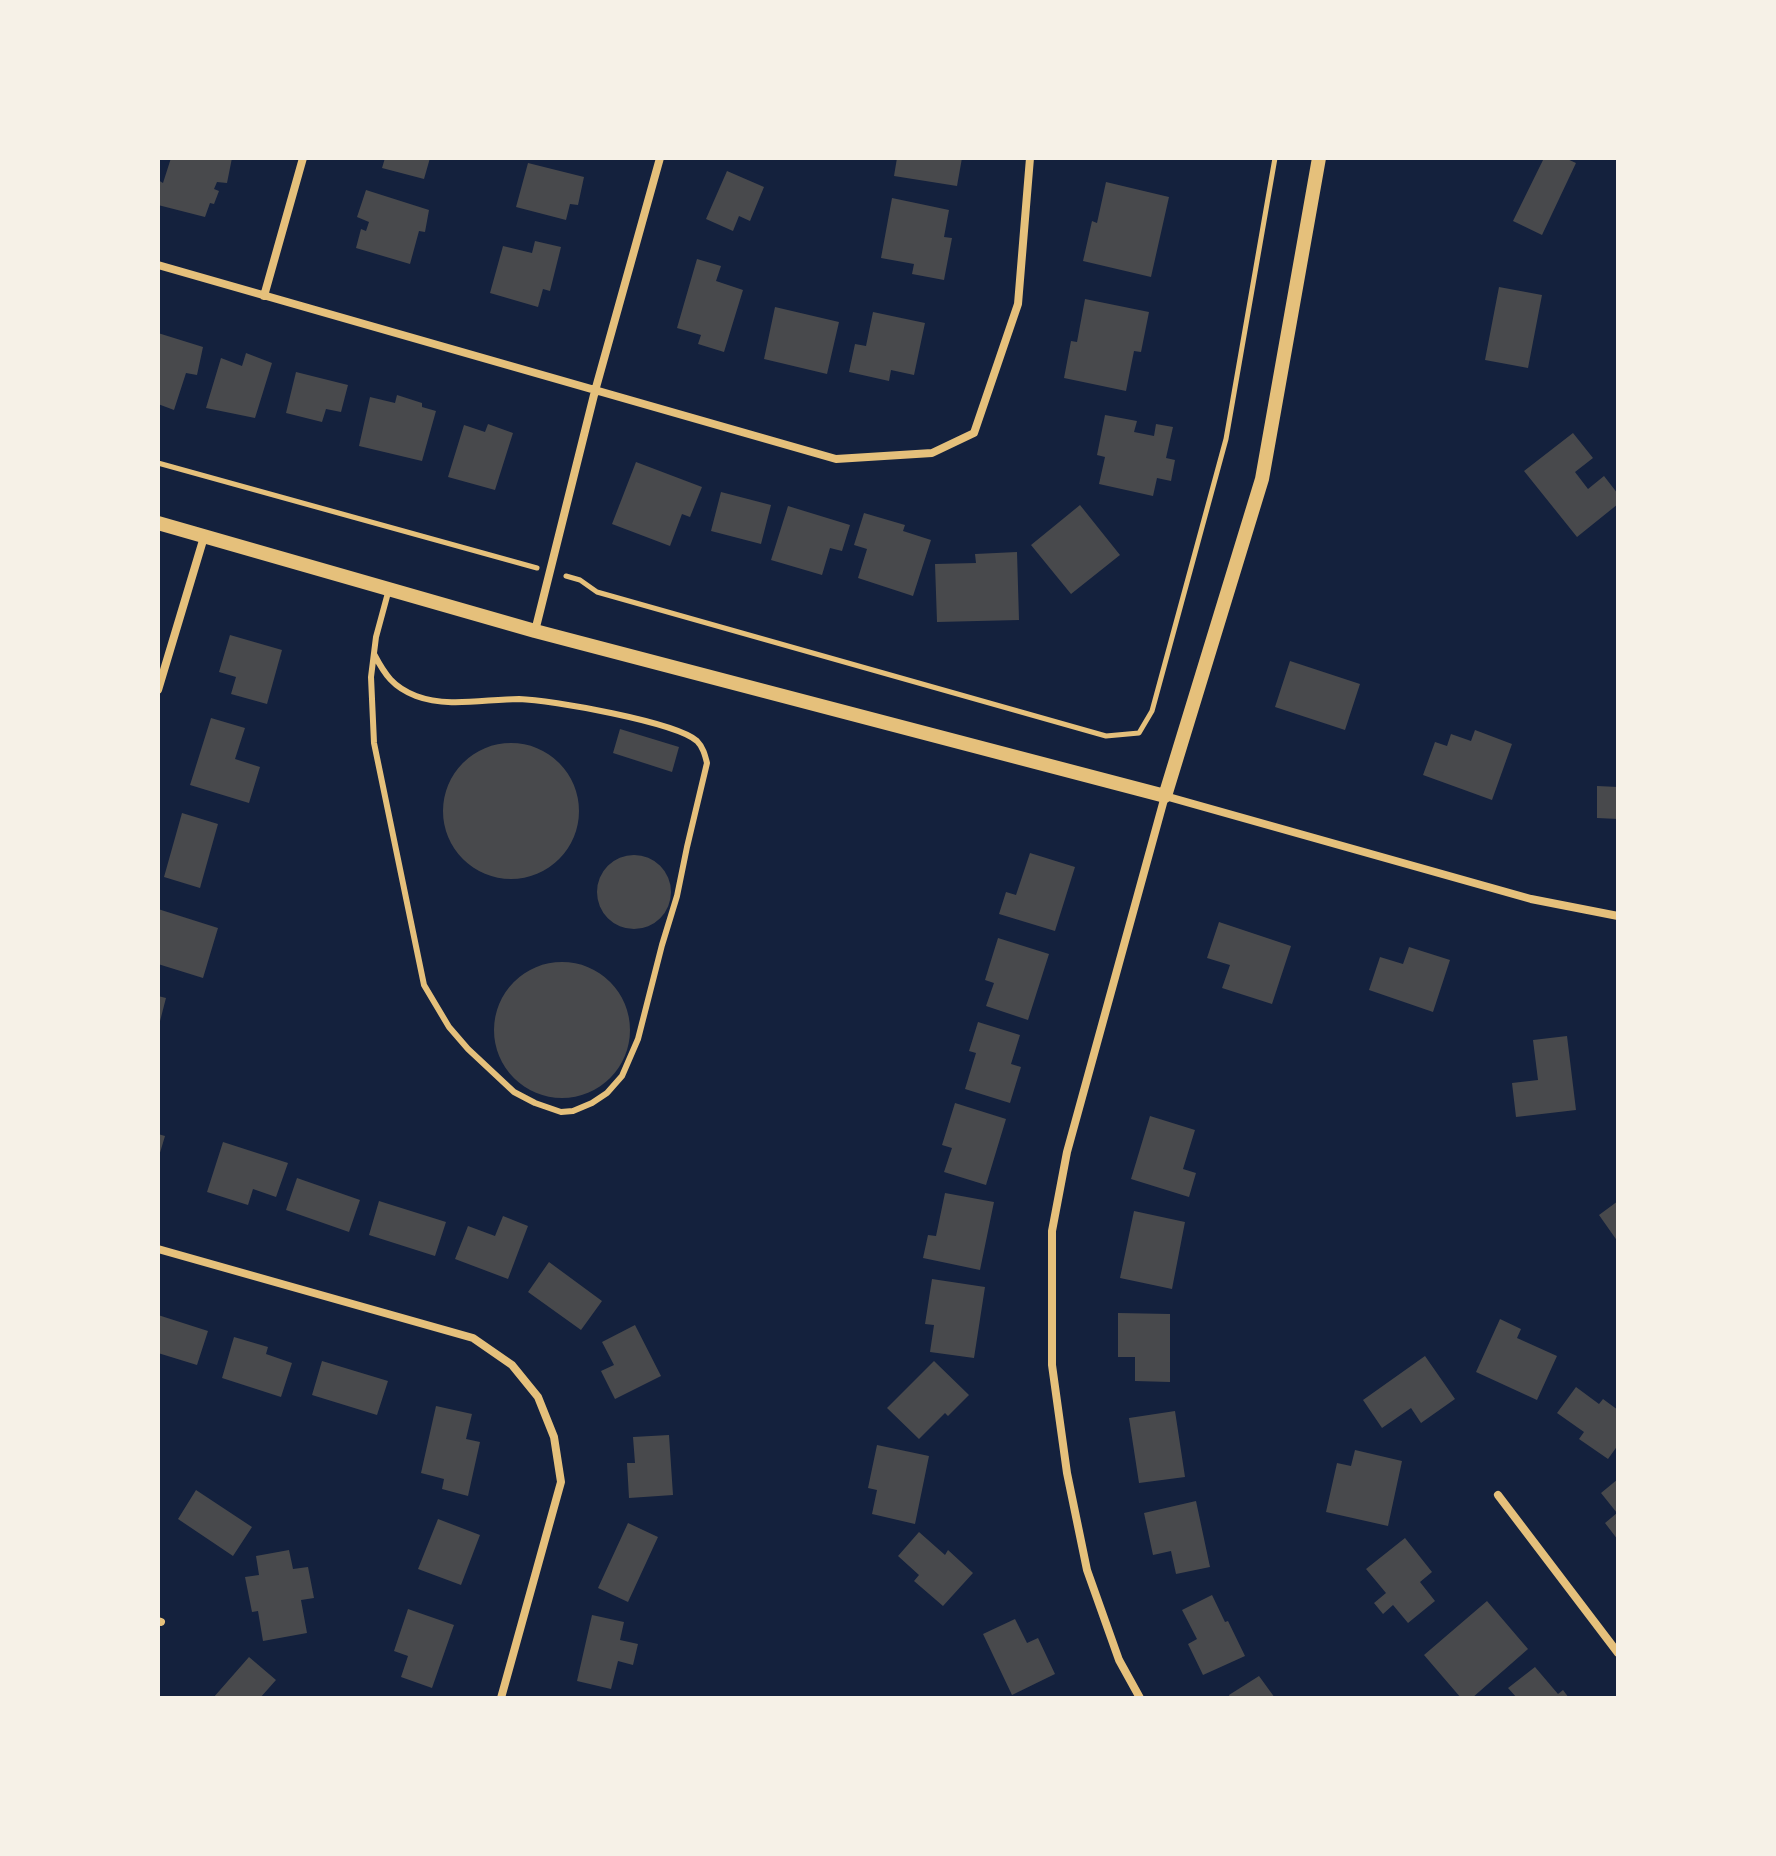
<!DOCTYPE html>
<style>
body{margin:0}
#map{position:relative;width:1776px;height:1856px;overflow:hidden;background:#14213d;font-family:"DM Sans",sans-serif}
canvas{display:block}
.frame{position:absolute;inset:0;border:160px solid #f6f1e7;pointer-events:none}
</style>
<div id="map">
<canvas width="1776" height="1856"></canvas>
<div class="frame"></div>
</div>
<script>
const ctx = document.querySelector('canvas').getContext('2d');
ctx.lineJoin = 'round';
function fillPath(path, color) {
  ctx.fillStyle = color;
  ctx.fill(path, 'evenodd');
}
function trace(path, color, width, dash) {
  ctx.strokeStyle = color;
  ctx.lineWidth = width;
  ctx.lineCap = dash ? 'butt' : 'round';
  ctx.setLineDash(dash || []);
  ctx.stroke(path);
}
const building = new Path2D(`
 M171,158H232L227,183L217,182L214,189L219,191L214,204L210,203L205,217L158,205V180L163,183Z
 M385,158H430L424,179L382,168Z
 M897,158H962L957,186L894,176Z
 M1544,158H1565L1576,163L1542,235L1513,221Z
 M528,163L584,177L578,205L570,204L566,220L516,207Z
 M727,171L764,187L750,221L739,216L733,231L706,219Z
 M1106,182L1169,197L1151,277L1083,261L1092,221L1097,223Z
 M366,190L429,210L425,232L419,231L410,264L356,248L361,229L366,231L369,222L357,217Z
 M892,198L949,210L944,237L952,238L944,280L912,274L914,264L881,258Z
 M535,241L561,247L550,291L543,289L538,307L490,293L503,246L532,253Z
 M697,259L721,266L716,281L743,290L724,352L698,344L701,335L677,328Z
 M1499,287L1542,295L1528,368L1485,360Z
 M1085,299L1149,312L1141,352L1134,351L1126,391L1064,378L1071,341L1077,342Z
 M775,307L839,322L827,374L764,359Z
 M873,312L925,323L914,375L891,370L889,381L849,372L855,344L866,346Z
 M158,333L203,347L197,375L186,373L174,410L158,404Z
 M246,353L272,363L255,418L206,408L221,358L242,366Z
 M296,372L348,385L341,412L326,409L322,422L286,413Z
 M397,395L422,403V407L436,411L422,461L359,446L370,397L395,403Z
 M1105,415L1137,421L1134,432L1154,436L1156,424L1173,427L1166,458L1175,460L1171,481L1157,478L1153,496L1099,484L1105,457L1097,455Z
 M488,424L513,433L495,490L448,477L464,425L485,432Z
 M1573,433L1593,458L1575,472L1588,489L1604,476L1618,494V504L1577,537L1524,471Z
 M636,462L702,487L690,517L682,514L670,546L612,524Z
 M721,492L771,505L761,544L711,531Z
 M1080,505L1120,555L1071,594L1031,545Z
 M788,506L850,525L842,551L830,548L822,575L771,560Z
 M864,513L905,525L903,531L931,540L913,596L858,578L867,549L854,545Z
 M1017,552L1019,620L937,622L935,564L976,563L975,554Z
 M230,635L282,650L267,704L231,694L236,677L219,672Z
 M1290,661L1360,684L1345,730L1275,707Z
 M211,718L245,728L235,759L260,767L249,803L190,785Z
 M620,729L679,747L672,772L613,753Z
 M1475,730L1512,744L1492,800L1423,775L1435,742L1447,746L1451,734L1471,741Z
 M443 811a68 68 0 1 1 136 0a68 68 0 1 1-136 0Z
 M1597,786L1618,787V819L1597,818Z
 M182,813L218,824L200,888L164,877Z
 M1030,853L1075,867L1055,931L999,914L1006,892L1016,895Z
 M597 892a37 37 0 1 1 74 0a37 37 0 1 1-74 0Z
 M158,909L218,928L203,978L158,964Z
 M1219,922L1291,946L1272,1004L1222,988L1230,965L1207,958Z
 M998,938L1049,954L1028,1020L986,1006L994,983L985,980Z
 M1409,947L1450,960L1433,1012L1369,990L1380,957L1403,964Z
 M494 1030a68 68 0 1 1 136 0a68 68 0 1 1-136 0Z
 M158,996L166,998L159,1025H158Z
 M978,1022L1020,1035L1011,1064L1021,1067L1010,1103L965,1089L976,1053L969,1051Z
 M1567,1036L1576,1110L1516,1117L1512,1083L1538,1080L1533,1040Z
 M955,1103L1006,1119L986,1185L944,1172L952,1148L942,1145Z
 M1150,1116L1195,1130L1183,1169L1196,1173L1189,1197L1131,1179Z
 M158,1134L165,1136L159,1156H158Z
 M223,1142L288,1163L276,1197L253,1189L248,1205L207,1192Z
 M297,1178L360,1200L349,1232L286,1210Z
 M945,1193L994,1202L980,1270L923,1258L928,1235L936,1236Z
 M379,1201L446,1222L435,1256L369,1235Z
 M1618,1201V1242L1599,1215Z
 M1134,1211L1185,1222L1172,1289L1120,1278Z
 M503,1216L528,1226L508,1279L455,1259L468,1226L495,1236Z
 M549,1262L602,1301L581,1330L528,1292Z
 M932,1279L985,1287L974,1358L930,1352L934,1325L925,1324Z
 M1118,1313L1170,1314V1382L1135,1381V1357H1118Z
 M158,1315L208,1331L197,1365L158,1353Z
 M1500,1319L1521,1329L1517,1338L1557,1356L1537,1400L1476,1372Z
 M635,1325L661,1376L615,1399L601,1371L614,1365L602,1342Z
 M234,1337L268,1347L266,1354L292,1363L281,1397L222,1378Z
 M1425,1356L1455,1399L1421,1423L1411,1408L1382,1428L1363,1400Z
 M322,1361L388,1381L377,1415L312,1395Z
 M934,1361L969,1395L948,1416L945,1413L919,1439L887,1408Z
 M1576,1387L1599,1404L1603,1399L1618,1410V1445L1608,1459L1579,1439L1584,1432L1557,1413Z
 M436,1406L472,1414L466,1439L480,1442L468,1496L442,1489L444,1479L421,1473Z
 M1175,1411L1185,1477L1139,1483L1129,1418Z
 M669,1435L673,1495L629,1498L627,1463H635L633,1437Z
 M877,1445L929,1456L915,1524L872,1514L877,1490L868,1488Z
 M1355,1450L1402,1461L1388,1526L1326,1512L1337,1463L1351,1466Z
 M1618,1479V1540L1605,1523L1617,1513L1601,1493Z
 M196,1490L252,1527L233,1556L178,1519Z
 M1196,1501L1210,1567L1176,1574L1171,1551L1153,1555L1144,1513Z
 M438,1519L480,1535L461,1585L418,1569Z
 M628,1523L658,1537L628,1602L598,1588Z
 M919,1532L945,1555L948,1550L973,1573L943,1606L914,1581L919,1575L898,1556Z
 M1405,1538L1432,1572L1420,1582L1435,1601L1408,1623L1393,1605L1383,1614L1374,1603L1386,1593L1366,1569Z
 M289,1550L293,1569L308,1567L314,1598L301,1600L307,1633L263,1641L258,1611L252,1612L245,1577L259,1575L256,1556Z
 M1212,1595L1225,1622L1228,1621L1245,1656L1203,1675L1188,1644L1197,1639L1182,1610Z
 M1487,1601L1528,1649L1472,1698H1461L1424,1655Z
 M408,1609L454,1625L432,1688L401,1677L408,1656L394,1651Z
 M592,1615L624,1622L620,1640L638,1644L633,1665L618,1661L611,1689L577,1681Z
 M1015,1619L1027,1643L1038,1638L1055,1674L1012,1695L983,1634Z
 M249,1657L276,1680L260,1698H213Z
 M1535,1667L1558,1694L1563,1690L1569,1698H1517L1508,1688Z
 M1259,1676L1275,1698H1230L1229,1695Z`);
const path = new Path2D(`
 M158,463L537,568
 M566,576L580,580L597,592L1106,736L1139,733L1152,711L1226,439L1275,158`);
const service = new Path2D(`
 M374,654C385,675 393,687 416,696C448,708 486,699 519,699C551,700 676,722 697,741C703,747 705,755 707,763L687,847L677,896L662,945L638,1039L622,1076L607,1093L592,1103L573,1111L561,1112L535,1103L514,1092L468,1049L449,1027L424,985L374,743L371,677L376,637L389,589`);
const minor = new Path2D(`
 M158,265L836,459L932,453L974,433L1018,304L1030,158
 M264,296L303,158
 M535,631L595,391L660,158
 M158,690L204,537
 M158,1249L473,1338L512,1365L538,1397L554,1437L561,1482L501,1698
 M1498,1495L1618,1653
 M158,1621L161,1622
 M1140,1698L1119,1660L1087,1570L1067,1473L1052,1365V1231L1067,1152L1165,796L1531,899L1618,916`);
const tertiary = new Path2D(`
 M158,523L535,631L1165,796L1262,479L1319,158`);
fillPath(building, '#48494c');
trace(path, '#e5c07b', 5);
trace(service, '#e5c07b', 6);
trace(minor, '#e5c07b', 8);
trace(tertiary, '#e5c07b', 14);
</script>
